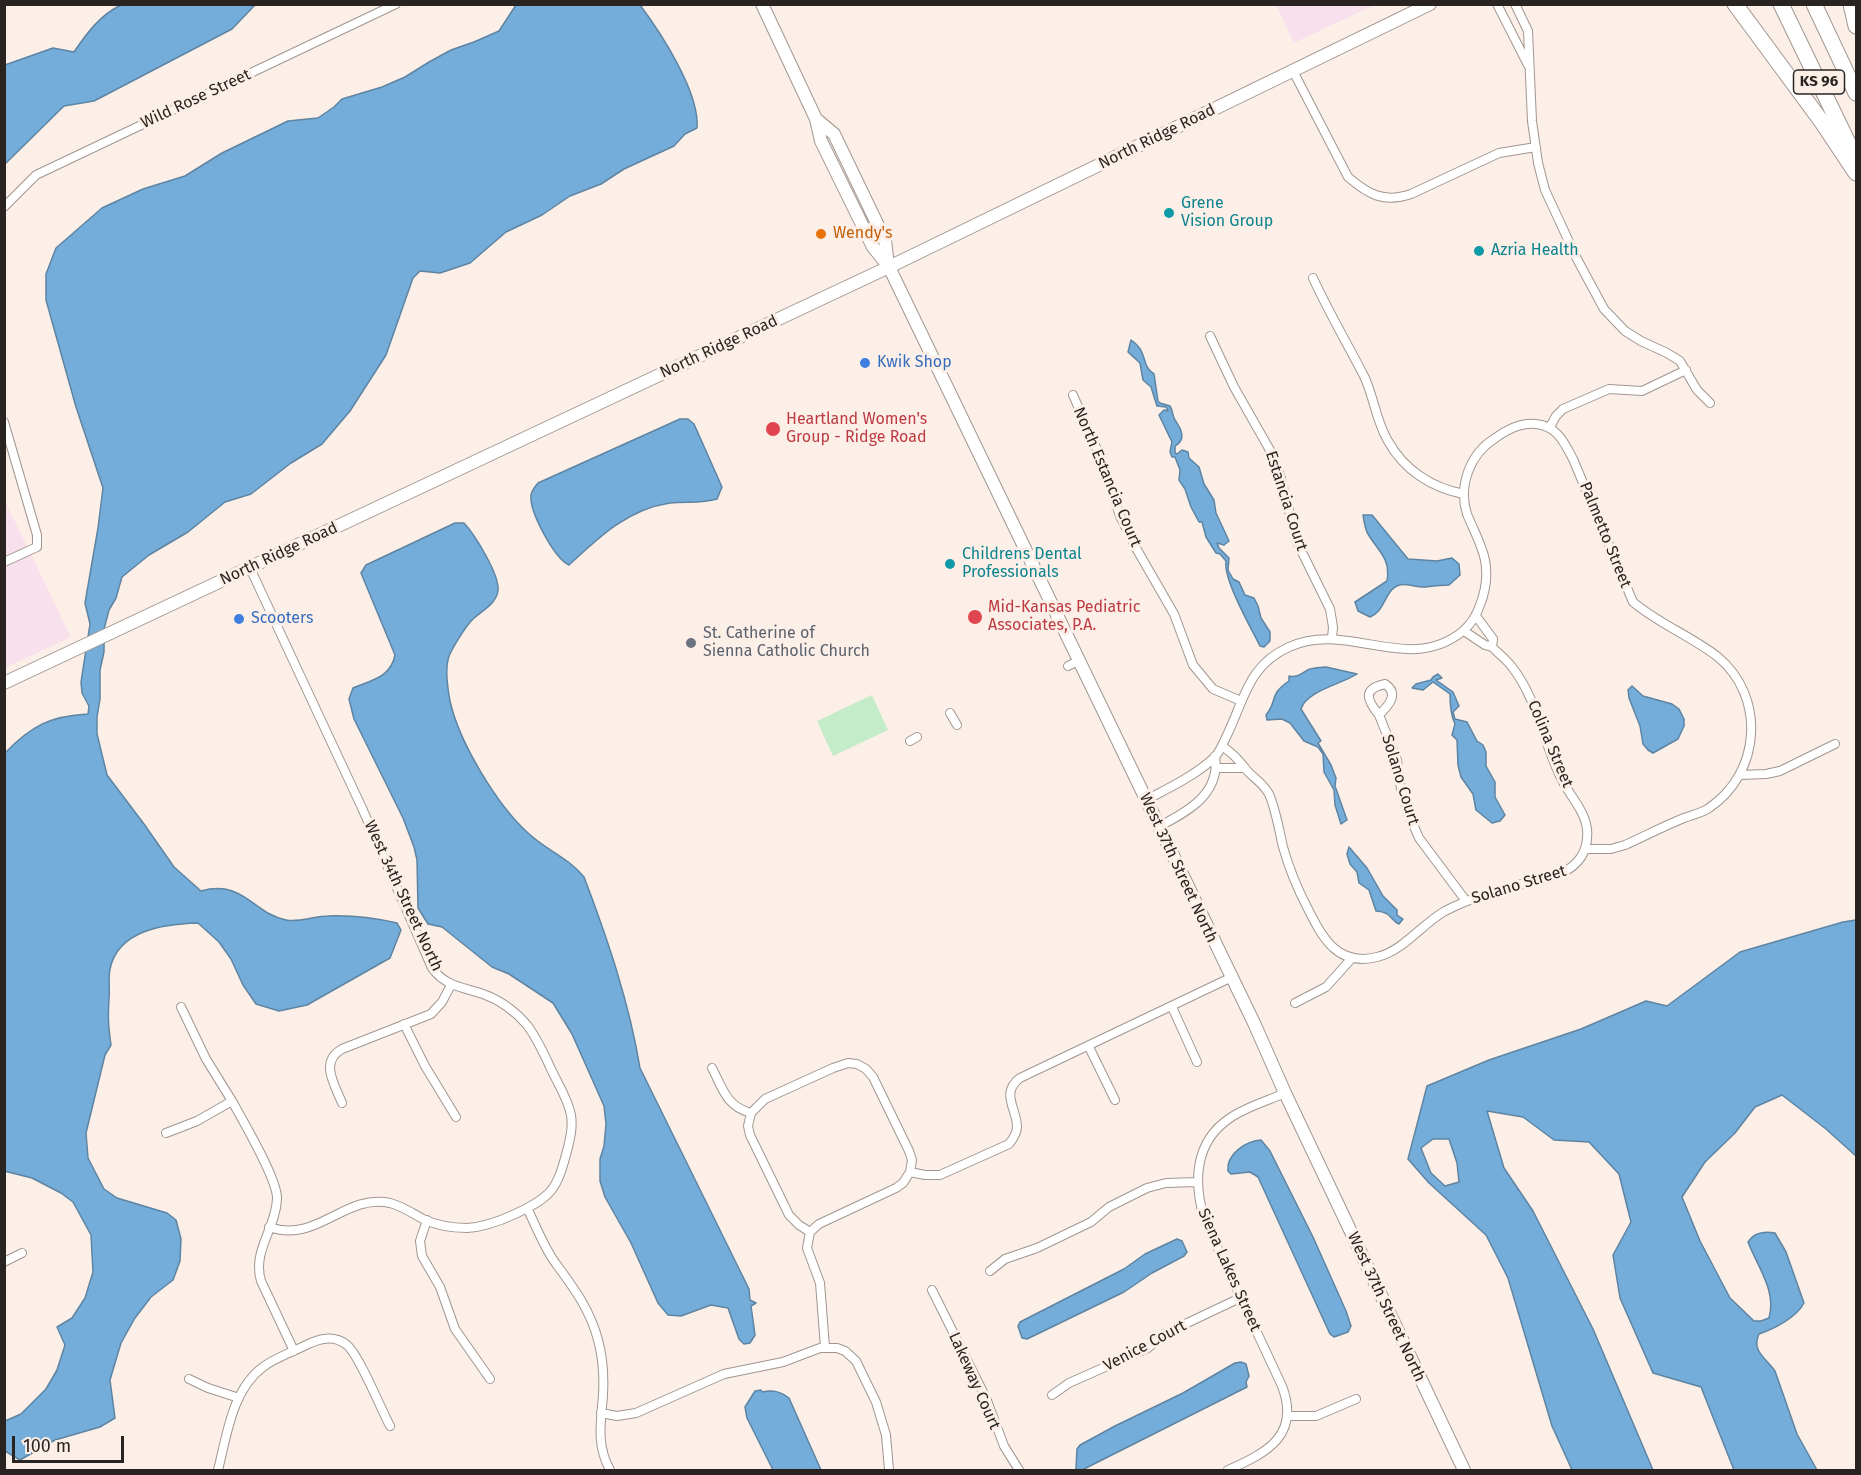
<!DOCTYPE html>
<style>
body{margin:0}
#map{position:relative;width:1861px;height:1475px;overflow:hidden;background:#fcefe8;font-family:"Fira Sans",sans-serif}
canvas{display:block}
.frame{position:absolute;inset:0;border:6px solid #292421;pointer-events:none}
.scale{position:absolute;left:12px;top:1436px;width:112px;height:27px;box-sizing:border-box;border:3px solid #292421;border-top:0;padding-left:8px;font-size:18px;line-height:21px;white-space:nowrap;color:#292421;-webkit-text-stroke:4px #fcefe8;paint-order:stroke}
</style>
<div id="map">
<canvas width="1861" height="1475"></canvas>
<div class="frame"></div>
<div class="scale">100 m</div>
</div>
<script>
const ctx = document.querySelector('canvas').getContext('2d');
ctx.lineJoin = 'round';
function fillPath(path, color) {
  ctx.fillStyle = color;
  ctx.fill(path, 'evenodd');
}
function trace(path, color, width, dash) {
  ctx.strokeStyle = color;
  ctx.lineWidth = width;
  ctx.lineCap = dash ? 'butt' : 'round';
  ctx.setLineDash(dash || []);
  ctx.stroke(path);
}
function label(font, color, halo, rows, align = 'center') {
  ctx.font = font + ' "Fira Sans",sans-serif';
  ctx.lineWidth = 6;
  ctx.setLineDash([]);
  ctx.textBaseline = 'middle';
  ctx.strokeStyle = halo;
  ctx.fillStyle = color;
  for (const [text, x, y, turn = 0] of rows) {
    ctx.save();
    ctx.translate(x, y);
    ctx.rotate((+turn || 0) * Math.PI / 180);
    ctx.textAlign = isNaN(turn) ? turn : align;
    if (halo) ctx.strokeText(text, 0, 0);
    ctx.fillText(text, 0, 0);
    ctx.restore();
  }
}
const commercial = new Path2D(`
 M1276,5H1374L1294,43Z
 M4,499L71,637L5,668H4Z`);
const green = new Path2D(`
 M872,695L888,730L833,756L817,721Z`);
const water = new Path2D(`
 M121,5H255L232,29L94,101L64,106L5,164V65L53,48L74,52C87,33 100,15 121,5Z
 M516,5H640C661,33 700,93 697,128L685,134L674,146L624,169L601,184L570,196L542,215L506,232L470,263L440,273L420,271L413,278L386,355L350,411L322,444L291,463L251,494L225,502L188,532L149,555L122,577L116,598L109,610L104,629V652L100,670V699L97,717V734L107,775L144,824L174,867L201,891C243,879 254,914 286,920C298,923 315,916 328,916C351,915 375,918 397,923L401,930L390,958L307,1005L279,1011L256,1004L243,985L231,959L219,942L198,923C164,924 118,930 110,969C108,978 110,989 109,998C108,1017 108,1025 111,1045L105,1055L86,1133L88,1158L104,1189L117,1198L167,1213L176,1220L181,1239L180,1261L173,1280L151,1297L135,1318L121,1343L110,1380L115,1418L100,1427L55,1440L20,1460L5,1451V1421L21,1414L46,1389L57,1370L65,1345L57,1327L72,1318L85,1298L93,1272L91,1235L73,1202L61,1193L32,1178L4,1171L5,753C31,726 50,716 88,714L89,706L82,693L81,682L90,624L85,603L98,528L103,488L76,407L46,300V274L56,248L102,208L143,189L185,176L222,153L288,121L318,118L334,107L342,99L382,87L405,77L429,62L451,50L474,42L499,31Z
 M1131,340C1149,352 1140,365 1154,374L1158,401L1160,403L1170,406C1173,411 1172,415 1175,420C1181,429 1187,439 1175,446V453L1177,454L1182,450L1188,452L1189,458L1199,467L1204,484L1214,500L1216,513L1229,541L1224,545L1217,543L1219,548L1229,558L1228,570L1233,579L1239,582L1245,595L1254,598L1258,606L1261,618L1270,632V641L1264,647L1260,646C1251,628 1223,579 1226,561L1220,554L1216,553L1206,537L1202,522H1199L1191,507L1185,489L1179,480L1180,470L1175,457H1172L1170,452L1172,442L1159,415L1164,410L1168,411L1166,407L1157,406L1151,387L1143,380L1140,363L1128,352Z
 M680,419H688L694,424L722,487L717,499C701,504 686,501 670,503C628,509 599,537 569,565C554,558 529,511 531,495C532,490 535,487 538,483Z
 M1363,515H1372L1408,559L1437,561L1452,558L1459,564L1460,575L1449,585C1440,585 1433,586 1425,587C1413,588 1400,578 1390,592C1383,602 1381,613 1370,617L1358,611L1355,602L1387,581C1391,558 1378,551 1368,534C1365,529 1364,521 1363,515Z
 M455,523H464C475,535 500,575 498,591C496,605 479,612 471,621C465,628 449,652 448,660C445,672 448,690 450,701C459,742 497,805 528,833C546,850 569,858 584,877C608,940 629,1002 640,1068L749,1289L750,1300L756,1303L751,1306L755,1335L750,1343L744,1344L739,1339L728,1308L711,1305L681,1316L668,1315L658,1303L631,1243L605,1197L600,1181V1159L604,1146L606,1124L604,1106L572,1034L553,1003L509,974L492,967L442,927L428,924L418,908L417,860L414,847L403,818L354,719L349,699L353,688C372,680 391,677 395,655L361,573L366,565Z
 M1326,667L1357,674C1342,684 1306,691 1301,709L1321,741L1318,743L1331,765L1336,778L1335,786L1347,820L1341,824L1335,805L1334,790L1324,772L1323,754L1318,747L1304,741L1290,723L1282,719L1267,720L1266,715C1278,701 1268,695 1289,681V676C1296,678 1301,674 1306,671C1311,667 1319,668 1326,667Z
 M1438,674L1442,678L1436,680L1453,692L1459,706L1453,712L1455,719L1467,722L1477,741L1483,745L1486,752V766L1495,782V797L1505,815L1500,821L1492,823L1476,810L1473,794L1461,777L1458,765L1457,740L1452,735L1455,724C1451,716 1450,703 1450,694L1433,682L1423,690L1412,688L1416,684L1431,680L1433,677Z
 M1632,686L1643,696L1672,704L1679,709L1684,719V726L1678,739L1653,753L1648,750L1643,744L1640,726L1629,698L1628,690Z
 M1349,847L1367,868L1383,896L1397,910V915L1403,919L1399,924C1390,920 1392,912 1376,911L1369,890L1359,883L1357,872L1350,864L1347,854Z
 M1856,920V1156L1826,1129L1782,1095L1755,1107L1735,1133L1705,1162L1682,1197L1700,1241L1730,1298L1754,1321H1761L1769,1318C1777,1291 1757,1266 1748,1242C1754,1232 1764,1231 1775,1233L1786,1252L1804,1303C1797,1317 1774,1329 1759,1334C1751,1351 1766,1358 1775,1371L1797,1434L1817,1470H1734L1701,1387L1653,1373L1620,1298L1613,1255L1631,1222L1619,1174L1589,1142L1554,1140L1523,1117L1487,1111L1504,1168L1533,1211L1593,1329L1653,1470H1572L1552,1426L1508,1278L1486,1235L1429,1183L1408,1159L1427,1086L1489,1060L1581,1029L1646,1001L1667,1006L1740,952L1843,922ZM1433,1139H1449L1457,1163L1459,1182L1445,1186L1431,1173L1421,1148Z
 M1261,1140L1270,1151L1313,1237L1346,1311L1351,1326L1348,1332L1334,1337L1330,1334L1258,1177L1250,1172L1231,1174L1228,1171C1226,1155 1245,1141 1261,1140Z
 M1177,1239L1182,1241L1187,1252L1184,1256L1152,1273L1124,1292L1027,1339L1022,1338L1018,1326L1020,1322L1124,1269L1145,1254Z
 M1241,1362L1246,1364L1249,1376L1246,1382L1247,1387L1243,1389L1082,1470L1076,1469L1077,1449L1080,1445L1115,1426L1183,1393L1235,1363Z
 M761,1390L762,1392C773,1390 780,1391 789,1398L821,1470H773L747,1418L745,1407L755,1391Z`);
const street = new Path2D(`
 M1497,4L1528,65
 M1515,4L1528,31L1532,121L1538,163L1545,190L1577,259L1604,309L1625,331L1641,341L1667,353L1680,361L1697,390L1710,403
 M1293,71L1348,177C1369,195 1384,203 1411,194L1499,153L1536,147
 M4,207L36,175L396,4
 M1313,278C1328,311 1347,343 1364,376C1374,397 1376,421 1388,441C1404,470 1432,488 1464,494
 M1210,336L1234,387L1271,452L1280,475L1297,542L1330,609L1333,627L1332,638
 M1073,395L1099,454L1120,516L1136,548L1174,614L1193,665L1213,689L1241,701
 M4,422L37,535V547L4,562
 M1550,427L1556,416L1563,409L1609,389L1642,391L1686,370
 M250,568L362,808L432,968C446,987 463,987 483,994C500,1000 515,1011 527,1025C537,1038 544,1054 551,1069C558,1084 568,1099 571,1115C573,1128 570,1139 567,1151C557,1189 552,1197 515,1214C500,1221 484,1227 467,1228C452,1228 436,1225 423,1219C412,1213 402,1206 390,1203C345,1193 317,1244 269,1227
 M1464,631L1485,645L1492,647L1493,639L1476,616
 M1068,666L1080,660
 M950,713L957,725
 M1379,715C1367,700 1362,689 1385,684C1400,694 1388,706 1379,715L1397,760L1401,789L1410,817L1419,838L1466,901
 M910,741L917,737
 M1222,746C1233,754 1236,757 1245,768C1252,778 1261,780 1269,794C1276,810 1279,830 1283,847C1289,868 1297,888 1307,907C1322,937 1337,967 1377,957C1403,951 1422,924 1445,911C1481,892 1523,885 1562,873C1580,864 1589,850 1587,829C1585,811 1570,796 1562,780C1543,743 1538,700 1512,667C1507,660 1499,654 1492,647
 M1217,768H1245
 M1740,775L1766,774L1780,771L1835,744
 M1146,800C1169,788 1196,775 1215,757C1221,750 1224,741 1228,733C1245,697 1249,665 1289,647C1349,620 1408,676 1463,631C1471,624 1477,614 1480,605C1486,590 1488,576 1485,560C1482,545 1473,529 1467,514C1458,486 1470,454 1494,439C1506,430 1520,422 1536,424C1557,426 1564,442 1573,459L1633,602C1659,624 1691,636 1718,657C1766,697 1761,773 1709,808C1702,813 1692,815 1684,818C1664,826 1645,836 1625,845L1611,849H1585
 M1158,827C1187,812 1221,794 1215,756
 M1295,1003L1326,987L1352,958
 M181,1007L206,1059L232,1101
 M1172,1007L1197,1062
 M404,1024L425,1066L456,1117
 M1089,1047L1115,1100
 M712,1068C723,1089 726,1106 751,1113L765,1099L833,1068L848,1063L857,1064L866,1069L873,1077L909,1151L912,1160L910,1172
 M342,1103C335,1085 319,1062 342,1049L431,1014L442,1002L451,985
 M751,1113L748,1126L750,1135L789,1215L799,1225L810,1232L807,1248L820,1283L825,1347
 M166,1133L197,1121L232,1101C243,1121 278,1180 277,1199C276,1228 252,1251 261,1281L294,1351
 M527,1208C536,1226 543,1245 554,1261C573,1287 590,1309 598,1340C603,1358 604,1377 603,1395C601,1422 596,1445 610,1470
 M427,1220L420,1241L422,1256L440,1287L455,1329L490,1379
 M810,1232L819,1224L896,1188L903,1183L910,1172L925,1175H940L1009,1144C1013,1139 1017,1133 1017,1127C1017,1109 1000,1093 1020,1078L1230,978
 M4,1262L22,1253
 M990,1271L1005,1259L1037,1248L1091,1222L1109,1207L1147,1188L1166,1183L1197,1182
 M932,1290L986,1398L1004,1446L1019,1470
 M189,1379L208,1388L239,1398
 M1052,1395L1069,1383L1148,1348L1164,1334L1240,1298
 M601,1413L617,1416L636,1413L724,1374L783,1362L820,1348H837L845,1351L856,1361L876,1402L886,1435L889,1470
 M1287,1416H1316L1356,1399
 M218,1470C227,1435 232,1390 263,1367C275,1358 290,1353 304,1346C318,1339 333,1334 347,1345C359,1355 381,1409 390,1426
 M1228,1470C1266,1453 1301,1436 1282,1386L1205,1221C1193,1183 1194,1142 1230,1118C1246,1107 1267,1101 1285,1093`);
const secondary = new Path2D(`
 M762,4L816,119L821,141L873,247L889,267L1254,1023L1285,1093L1464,1470
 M816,119L834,134L885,240L888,266
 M4,683L889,267L1430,4`);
const highway = new Path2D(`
 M1735,4L1822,122L1856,173
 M1781,4L1853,153
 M1814,4L1856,93
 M1851,4L1856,26`);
const markers = [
 [1169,213,6,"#0f9aa8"],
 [821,234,6,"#e8710a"],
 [1479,251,6,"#0f9aa8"],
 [865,363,6,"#3f7fe0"],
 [773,429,8,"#e0444e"],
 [950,564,6,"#0f9aa8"],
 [975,617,8,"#e0444e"],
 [239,619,6,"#3f7fe0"],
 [691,643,6,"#6b7280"]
];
const shields = [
 [1819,82,51]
];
const shieldNames = [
 ["KS 96",1819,82]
];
const streetNames = [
 ["Wild Rose Street",196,99,-25],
 ["North Ridge Road",1157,137,-26],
 ["North Ridge Road",719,347,-25],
 ["North Estancia Court",1107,477,67],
 ["Estancia Court",1286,501,72],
 ["Palmetto Street",1605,535,68],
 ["North Ridge Road",279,554,-25],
 ["Colina Street",1550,744,67],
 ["Solano Court",1400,780,73],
 ["West 37th Street North",1178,868,65],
 ["Solano Street",1519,885,-17],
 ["West 34th Street North",403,896,65],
 ["Siena Lakes Street",1229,1270,66],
 ["West 37th Street North",1386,1307,65],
 ["Venice Court",1145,1346,-28],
 ["Lakeway Court",974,1381,66]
];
const cultureNames = [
 ["Grene",1181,204],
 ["Vision Group",1181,222],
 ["Azria Health",1491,251],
 ["Childrens Dental",962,555],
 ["Professionals",962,573]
];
const foodNames = [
 ["Wendy's",833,234]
];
const shopNames = [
 ["Kwik Shop",877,363],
 ["Scooters",251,619]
];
const healthNames = [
 ["Heartland Women's",786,420],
 ["Group - Ridge Road",786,438],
 ["Mid-Kansas Pediatric",988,608],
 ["Associates, P.A.",988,626]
];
const worshipNames = [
 ["St. Catherine of",703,634],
 ["Sienna Catholic Church",703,652]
];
fillPath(commercial, '#f8e1ed');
fillPath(green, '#c5ecc9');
fillPath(water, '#74adda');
trace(water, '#5e84a2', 1.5);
trace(street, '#a1968f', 10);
trace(secondary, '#a1968f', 14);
trace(highway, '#a1968f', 17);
trace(street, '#fff', 8);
trace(secondary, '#fff', 12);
trace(highway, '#fff', 15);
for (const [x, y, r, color] of markers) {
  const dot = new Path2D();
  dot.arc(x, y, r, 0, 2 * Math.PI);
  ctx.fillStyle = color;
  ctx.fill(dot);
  trace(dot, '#fcefe8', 2);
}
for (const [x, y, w] of shields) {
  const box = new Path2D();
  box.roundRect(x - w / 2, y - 12, w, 24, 4.5);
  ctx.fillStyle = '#fcefe8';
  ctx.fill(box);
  trace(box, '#292421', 1.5);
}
label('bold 15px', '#292421', null, shieldNames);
label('16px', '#292421', '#fcefe8', streetNames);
label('16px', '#0d838f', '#fcefe8', cultureNames, 'left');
label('16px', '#c56008', '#fcefe8', foodNames, 'left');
label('16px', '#366cbe', '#fcefe8', shopNames, 'left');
label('16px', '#be3a42', '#fcefe8', healthNames, 'left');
label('16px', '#5b616d', '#fcefe8', worshipNames, 'left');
</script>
